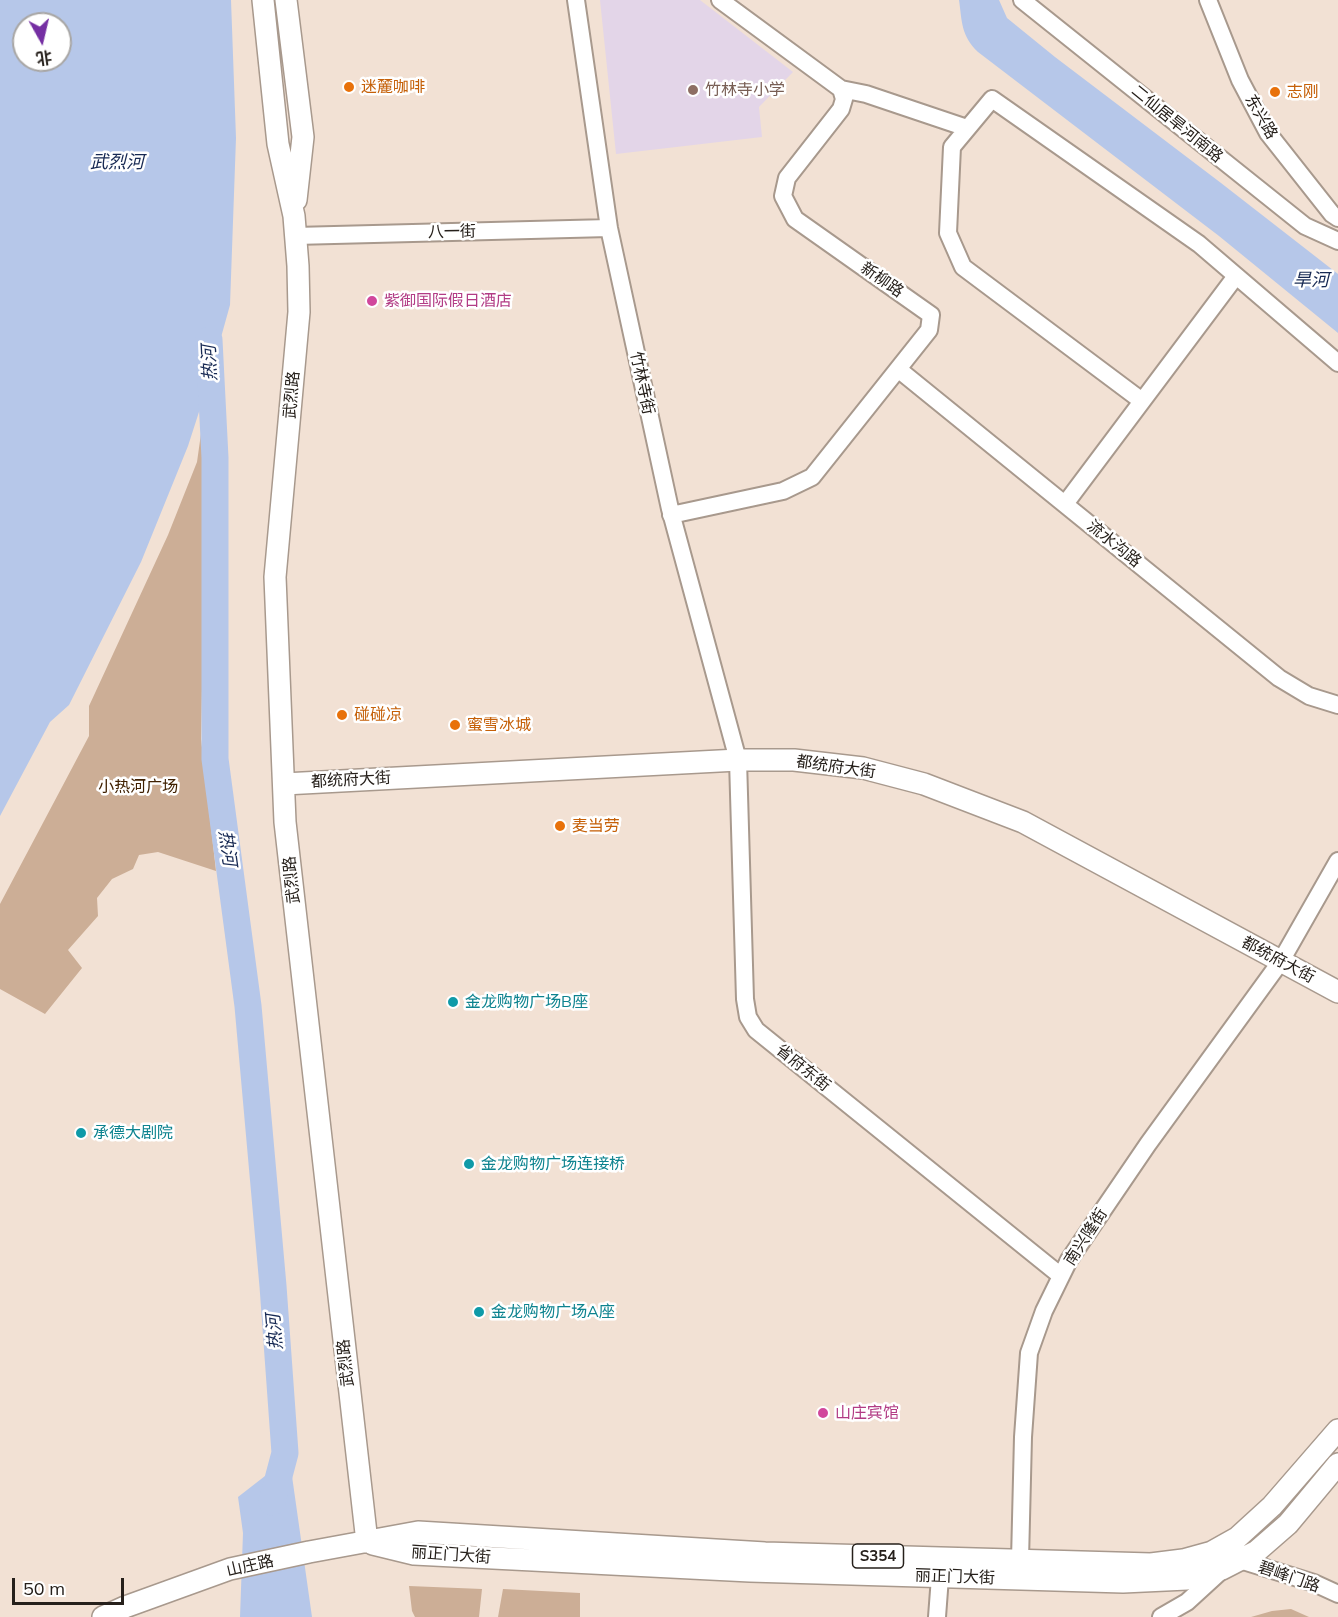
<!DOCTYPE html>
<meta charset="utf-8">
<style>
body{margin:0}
#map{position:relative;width:1338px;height:1617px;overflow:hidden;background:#f2e1d4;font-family:Mulish,"Noto Sans SC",sans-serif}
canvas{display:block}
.north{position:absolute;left:12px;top:12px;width:60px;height:60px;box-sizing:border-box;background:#fff;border:2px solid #a8a6a4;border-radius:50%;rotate:172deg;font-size:16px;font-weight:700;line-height:24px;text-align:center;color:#26201b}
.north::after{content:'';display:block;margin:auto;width:21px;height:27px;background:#752fa3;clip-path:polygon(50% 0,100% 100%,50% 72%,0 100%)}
.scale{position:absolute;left:12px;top:1578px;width:112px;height:27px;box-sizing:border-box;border:3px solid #26201b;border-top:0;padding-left:8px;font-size:18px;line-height:21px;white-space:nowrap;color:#26201b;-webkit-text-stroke:4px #fff;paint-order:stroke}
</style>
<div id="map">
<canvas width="1338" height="1617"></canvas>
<div class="north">北</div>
<div class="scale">50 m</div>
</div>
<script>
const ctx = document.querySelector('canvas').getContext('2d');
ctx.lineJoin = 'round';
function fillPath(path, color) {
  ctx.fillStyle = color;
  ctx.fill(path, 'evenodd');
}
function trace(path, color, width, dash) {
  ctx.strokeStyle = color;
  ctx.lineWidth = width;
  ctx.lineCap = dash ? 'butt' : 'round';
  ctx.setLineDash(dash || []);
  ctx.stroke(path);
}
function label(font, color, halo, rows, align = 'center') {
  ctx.font = font + ' Mulish,"Noto Sans SC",sans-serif';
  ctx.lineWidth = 5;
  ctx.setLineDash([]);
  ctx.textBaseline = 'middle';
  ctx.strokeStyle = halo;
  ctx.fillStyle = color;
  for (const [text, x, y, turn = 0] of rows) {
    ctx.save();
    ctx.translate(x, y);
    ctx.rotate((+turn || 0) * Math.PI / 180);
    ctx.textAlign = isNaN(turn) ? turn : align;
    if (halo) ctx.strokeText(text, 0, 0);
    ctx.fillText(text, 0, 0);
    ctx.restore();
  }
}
const education = new Path2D(`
 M600,0H700L793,72L759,107L762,137L616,154Z`);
const green = new Path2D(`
 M208,384L201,739L216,871L158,852L139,855L133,869L112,879L97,898L98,916L68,950L82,968L45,1014L0,989V904L89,736V706L168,535L197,462Z
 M409,1586L482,1589L479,1617H415L412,1611Z
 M503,1589L580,1593V1617H498Z
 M1291,1609L1309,1617H1251L1272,1611Z`);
const water = new Path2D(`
 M0,0H231L236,138L230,305L208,384L188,446L141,562L69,705L50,722L0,816ZM24,24H60V60H24Z
 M959,0H999L1007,18L1055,57L1221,183L1338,274V333L1219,236L978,52C961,36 962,21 959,0Z
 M290,1462L312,1617H240L243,1533L238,1497L274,1469Z`);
const river = new Path2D(`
 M209,340L215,458V759L248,1006L273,1286L285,1453L272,1502`);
const minor = new Path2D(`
 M576,0L609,228L670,509L738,760L745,999L748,1017L756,1030L1061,1276
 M1022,0L1305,226L1338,241
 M1208,0L1240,80L1268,133L1332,214L1338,218
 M841,89L866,94L967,128
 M295,236L609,228
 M898,369L1279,678L1309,696L1338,705
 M1142,401L963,267L948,233L952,147L992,99L1199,244L1338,363
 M1065,504L1236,276
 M671,515L783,491L812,477L929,330L931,315L795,219L783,196L787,178L841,109L844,99L841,89L720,0
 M1020,1560L1023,1437L1029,1353L1044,1311L1069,1260L1148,1144L1281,961L1338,861
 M1240,1560L1314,1583L1338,1594
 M937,1617L940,1577
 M1161,1617L1187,1602L1222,1570`);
const major = new Path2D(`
 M263,0L278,144L294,216L298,266L299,312L275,577L285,822L367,1542
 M286,0L303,137L296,200
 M284,784L738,760H794L863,768L924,784L1023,822L1338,992
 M373,1544L414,1554L750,1571L1123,1582L1187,1579L1222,1569L1257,1551L1288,1524L1338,1464
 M103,1617L125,1607L230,1569L309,1552L418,1532L765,1553L1151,1564L1183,1560L1212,1552L1237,1538L1272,1506L1338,1430`);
const markers = [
 [349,87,6,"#e8710a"],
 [693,90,6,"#8d6e63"],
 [1275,92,6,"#e8710a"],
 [372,301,6,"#d1479c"],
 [342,715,6,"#e8710a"],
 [455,725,6,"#e8710a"],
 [560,826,6,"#e8710a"],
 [453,1002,6,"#0f9aa8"],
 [81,1133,6,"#0f9aa8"],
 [469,1164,6,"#0f9aa8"],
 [479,1312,6,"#0f9aa8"],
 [823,1413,6,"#d1479c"]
];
const shields = [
 [878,1556,51]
];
const shieldNames = [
 ["S354",878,1556]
];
const foodNames = [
 ["迷麓咖啡",361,87],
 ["志刚",1287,92],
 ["碰碰凉",354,715],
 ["蜜雪冰城",467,725],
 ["麦当劳",572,826]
];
const educationNames = [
 ["竹林寺小学",705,90]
];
const streetNames = [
 ["东兴路",1261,117,60],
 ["二仙居旱河南路",1177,124,39],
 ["八一街",452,232,-1],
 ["新柳路",882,280,35],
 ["竹林寺街",642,383,78],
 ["武烈路",292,395,-85],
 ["流水沟路",1114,544,39],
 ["都统府大街",836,767,8],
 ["都统府大街",351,780,-3],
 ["武烈路",292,880,-96],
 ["都统府大街",1278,960,28],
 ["省府东街",803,1068,39],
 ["南兴隆街",1086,1237,-57],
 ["武烈路",346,1363,-96],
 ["丽正门大街",451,1555,4],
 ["山庄路",250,1566,-13],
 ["丽正门大街",955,1577,2],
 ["碧峰门路",1289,1577,19]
];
const hotelNames = [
 ["紫御国际假日酒店",384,301],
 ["山庄宾馆",835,1413]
];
const parkNames = [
 ["小热河广场",138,787]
];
const cultureNames = [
 ["金龙购物广场B座",465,1002],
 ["承德大剧院",93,1133],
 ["金龙购物广场连接桥",481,1164],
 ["金龙购物广场A座",491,1312]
];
const waterNames = [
 ["武烈河",117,163],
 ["旱河",1311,281],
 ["热河",210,363,-93],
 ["热河",227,848,82],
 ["热河",275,1332,-95]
];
fillPath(education, '#e3d5e8');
fillPath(green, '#ccae96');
fillPath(water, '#b6c7e9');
trace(river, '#b6c7e9', 27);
trace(minor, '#a8998d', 20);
trace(major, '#a8998d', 24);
trace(minor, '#fff', 16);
trace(major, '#fff', 21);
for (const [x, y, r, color] of markers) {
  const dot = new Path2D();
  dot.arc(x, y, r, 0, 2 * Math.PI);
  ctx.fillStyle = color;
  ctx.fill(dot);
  trace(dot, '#fff', 2);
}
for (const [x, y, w] of shields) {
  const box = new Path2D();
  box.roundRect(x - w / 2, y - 12, w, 24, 4.5);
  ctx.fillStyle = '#fff';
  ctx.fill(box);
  trace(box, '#26201b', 1.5);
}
label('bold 15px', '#26201b', null, shieldNames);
label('16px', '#c56008', '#fff', foodNames, 'left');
label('16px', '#785e54', '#fff', educationNames, 'left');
label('16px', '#26201b', '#fff', streetNames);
label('16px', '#b23c85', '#fff', hotelNames, 'left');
label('16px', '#3f2001', '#fff', parkNames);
label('16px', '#0d838f', '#fff', cultureNames, 'left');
label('italic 18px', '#172953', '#fff', waterNames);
</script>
